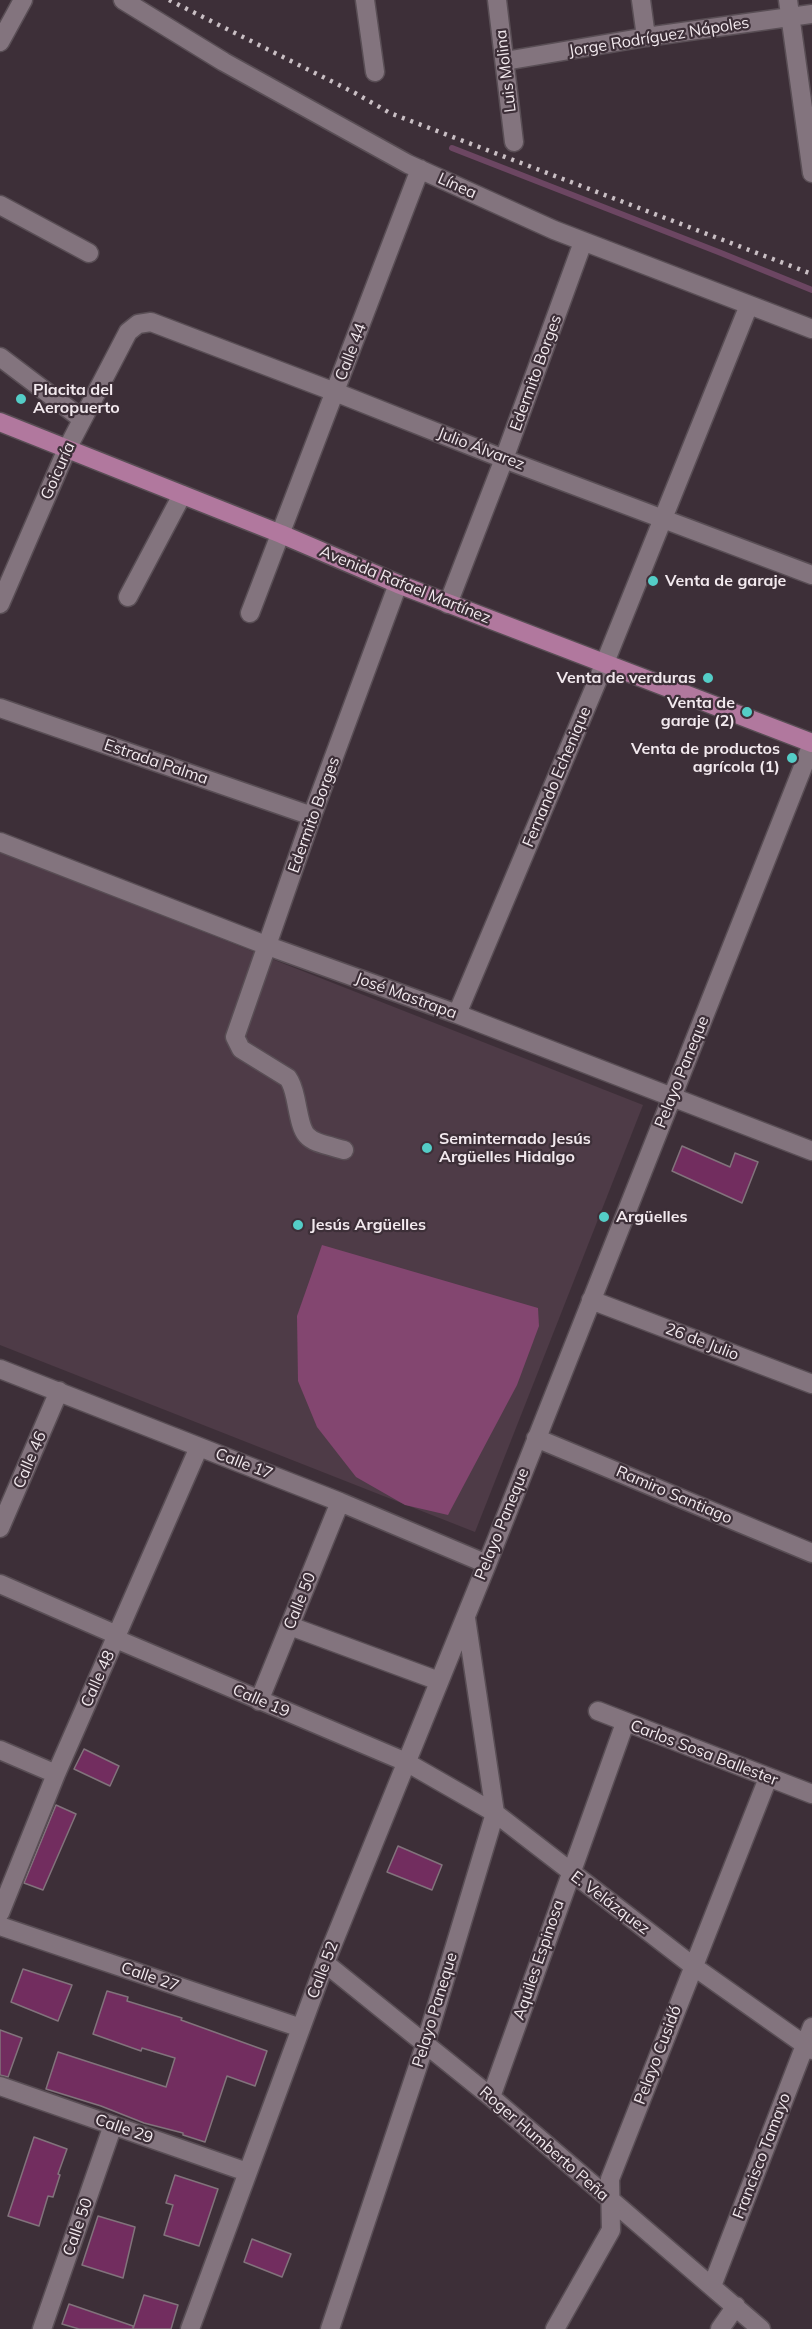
<!DOCTYPE html>
<meta charset="utf-8">
<style>
body{margin:0}
canvas{display:block;background:#3d2f38}
</style>
<canvas width="812" height="2329"></canvas>
<script>
const ctx = document.querySelector('canvas').getContext('2d');
ctx.lineJoin = 'round';
function fillPath(path, color) {
  ctx.fillStyle = color;
  ctx.fill(path, 'evenodd');
}
function trace(path, color, width, dash) {
  ctx.strokeStyle = color;
  ctx.lineWidth = width;
  ctx.lineCap = dash ? 'butt' : 'round';
  ctx.setLineDash(dash || []);
  ctx.stroke(path);
}
function label(font, color, halo, rows, align = 'center') {
  ctx.font = font + ' Mulish,sans-serif';
  ctx.lineWidth = 4.5;
  ctx.setLineDash([]);
  ctx.textBaseline = 'middle';
  ctx.strokeStyle = halo;
  ctx.fillStyle = color;
  for (const [text, x, y, turn = 0] of rows) {
    ctx.save();
    ctx.translate(x, y);
    ctx.rotate((+turn || 0) * Math.PI / 180);
    ctx.textAlign = isNaN(turn) ? turn : align;
    if (halo) ctx.strokeText(text, 0, 0);
    ctx.fillText(text, 0, 0);
    ctx.restore();
  }
}
const built = new Path2D(`
 M0,852L643,1105L475,1532L0,1345Z`);
const green = new Path2D(`
 M322,1245L538,1308L539,1326L517,1385L448,1515L405,1505L356,1477L317,1427L298,1381L297,1316Z`);
const stream = new Path2D(`
 M452,148L721,253L812,290`);
const building = new Path2D(`
 M682,1146L730,1167L735,1153L758,1162L742,1203L672,1171Z
 M84,1749L119,1766L110,1786L74,1769Z
 M56,1805L76,1814L43,1890L24,1883Z
 M398,1846L442,1865L432,1890L387,1872Z
 M23,1969L72,1985L58,2021L11,2002Z
 M107,1991L128,1997L127,2001L182,2018L181,2020L267,2051L255,2086L227,2076L205,2142L183,2135V2133L144,2123L101,2106L46,2089L58,2052L166,2087L175,2058L142,2048L141,2051L93,2034Z
 M0,2030L22,2038L8,2077L0,2075Z
 M34,2137L67,2149L58,2174L60,2175L53,2197L48,2196L39,2226L8,2216Z
 M175,2175L218,2189L199,2246L164,2235L173,2205L166,2203Z
 M98,2216L135,2227L123,2278L82,2265Z
 M252,2239L291,2254L282,2277L244,2262Z
 M144,2295L178,2305L171,2329H133Z
 M69,2304L133,2326V2329H79L62,2324Z`);
const minor = new Path2D(`
 M123,0L224,62L408,164L554,230L812,329
 M365,0L375,72
 M497,0L514,142
 M641,0L646,37
 M788,0L812,173
 M0,42L23,0
 M505,61L646,37L812,14
 M0,205L89,253
 M0,357L82,419
 M128,597L182,495
 M0,604L67,449L128,332L138,324L151,322L335,392L504,459L812,575
 M448,604L504,459L583,242
 M250,613L420,169
 M0,708L312,816
 M0,842L268,946L457,1014L812,1151
 M457,1014L604,665L749,305
 M344,1150C304,1139 304,1142 296,1101C294,1092 293,1085 288,1078L241,1049L235,1037L312,816L398,584
 M591,1300L812,1384
 M0,1369L340,1502L487,1564
 M536,1438L812,1553
 M0,1528L59,1391
 M0,1584L117,1635
 M290,1626L439,1681
 M116,1639L406,1762L495,1813L693,1966L812,2050
 M259,1701L340,1502
 M598,1711L812,1794
 M0,1750L56,1774
 M0,1913L56,1774L199,1447
 M0,1926L301,2028
 M325,1963L491,2097L761,2329
 M0,2086L247,2172
 M491,2097L625,1723
 M712,2286L812,2027
 M42,2329L113,2125
 M190,2329L325,1963L487,1564L812,744
 M330,2329L425,2045L495,1813L466,1618
 M555,2329L611,2230L610,2179L768,1778
 M720,2329L736,2306`);
const major = new Path2D(`
 M0,422L281,534L398,584L812,743`);
const rail = new Path2D(`
 M169,0L355,93L390,113L812,274`);
const markers = [
 [21,399,6,"#54cdc7"],
 [653,581,6,"#54cdc7"],
 [708,678,6,"#54cdc7"],
 [747,712,6,"#54cdc7"],
 [792,758,6,"#54cdc7"],
 [427,1148,6,"#54cdc7"],
 [604,1217,6,"#54cdc7"],
 [298,1225,6,"#54cdc7"]
];
const streetNames = [
 ["Jorge Rodríguez Nápoles",659,37,-9],
 ["Luis Molina",506,71,-97],
 ["Línea",457,186,24],
 ["Calle 44",351,352,-69],
 ["Edermito Borges",536,373,-70],
 ["Julio Álvarez",481,449,21],
 ["Goicuría",58,471,-66],
 ["Avenida Rafael Martínez",405,585,22],
 ["Estrada Palma",156,762,19],
 ["Fernando Echenique",557,777,-67],
 ["Edermito Borges",314,815,-70],
 ["José Mastrapa",406,996,20],
 ["Pelayo Paneque",682,1072,-68],
 ["26 de Julio",702,1342,21],
 ["Calle 46",30,1460,-67],
 ["Calle 17",244,1464,21],
 ["Ramiro Santiago",674,1495,23],
 ["Pelayo Paneque",502,1524,-68],
 ["Calle 50",300,1601,-68],
 ["Calle 48",98,1679,-66],
 ["Calle 19",261,1701,23],
 ["Carlos Sosa Ballester",704,1753,21],
 ["E. Velázquez",610,1903,37],
 ["Aquiles Espinosa",539,1960,-71],
 ["Calle 52",323,1970,-69],
 ["Calle 27",150,1977,19],
 ["Pelayo Paneque",435,2010,-73],
 ["Pelayo Cusidó",658,2055,-69],
 ["Calle 29",124,2129,19],
 ["Roger Humberto Peña",544,2144,41],
 ["Francisco Tamayo",762,2156,-69],
 ["Calle 50",78,2227,-71]
];
const poiNames = [
 ["Placita del",33,390],
 ["Aeropuerto",33,408],
 ["Venta de garaje",665,581],
 ["Venta de verduras",696,678,"right"],
 ["Venta de",735,703,"right"],
 ["garaje (2)",735,721,"right"],
 ["Venta de productos",780,749,"right"],
 ["agrícola (1)",780,767,"right"],
 ["Seminternado Jesús",439,1139],
 ["Argüelles Hidalgo",439,1157],
 ["Argüelles",616,1217],
 ["Jesús Argüelles",310,1225]
];
fillPath(built, '#4e3b47');
fillPath(green, '#834670');
trace(stream, '#6c4662', 6);
fillPath(building, '#722d5f');
trace(building, '#82737c', 1.5);
trace(minor, '#594e55', 21);
trace(major, '#594e55', 21);
trace(minor, '#83747e', 18);
trace(major, '#b1789e', 18);
trace(rail, '#c9bfc4', 4.5, [3, 6]);
for (const [x, y, r, color] of markers) {
  const dot = new Path2D();
  dot.arc(x, y, r, 0, 2 * Math.PI);
  ctx.fillStyle = color;
  ctx.fill(dot);
  trace(dot, '#3d2f38', 2);
}
label('16px', '#f2e9ee', '#3d2f38', streetNames);
label('bold 16px', '#f2e9ee', '#3d2f38', poiNames, 'left');
</script>
